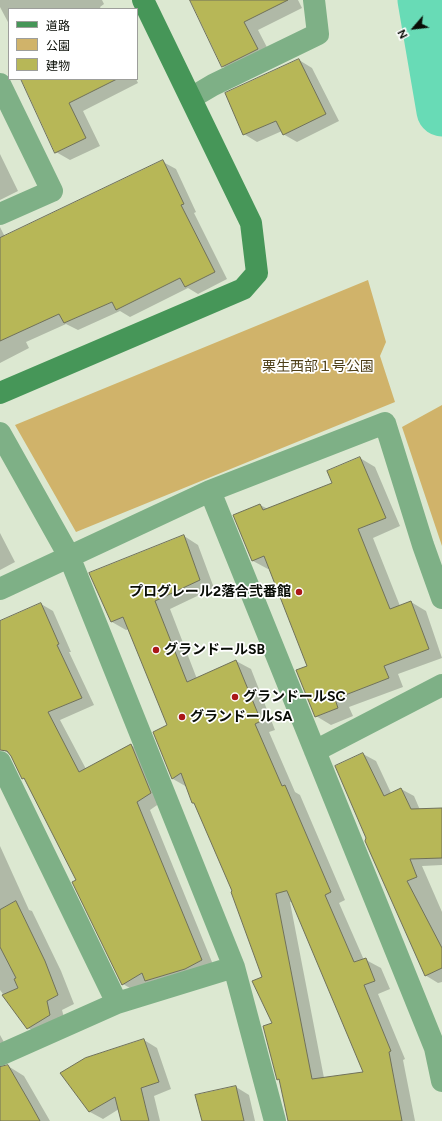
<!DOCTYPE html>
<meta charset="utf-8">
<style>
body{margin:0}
#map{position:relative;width:442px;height:1121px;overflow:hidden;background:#dce8d1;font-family:Figtree,"Noto Sans JP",sans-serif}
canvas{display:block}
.legend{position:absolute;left:8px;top:8px;width:130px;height:72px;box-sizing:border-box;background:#fff;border:1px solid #9d9e9b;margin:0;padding:5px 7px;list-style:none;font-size:12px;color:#090d06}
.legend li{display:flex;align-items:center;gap:8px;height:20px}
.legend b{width:20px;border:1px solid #9d9e9b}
.north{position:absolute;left:394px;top:8px;width:40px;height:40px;-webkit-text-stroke:3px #fff;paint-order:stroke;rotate:242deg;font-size:11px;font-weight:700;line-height:16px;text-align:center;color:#090d06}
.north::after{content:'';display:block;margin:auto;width:14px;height:18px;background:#090d06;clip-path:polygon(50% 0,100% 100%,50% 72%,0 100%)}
</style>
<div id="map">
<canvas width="442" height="1121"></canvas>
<ul class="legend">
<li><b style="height:5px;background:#469658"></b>道路</li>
<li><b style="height:11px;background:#d0b36a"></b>公園</li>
<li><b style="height:11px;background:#b7b757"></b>建物</li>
</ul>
<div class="north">N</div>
</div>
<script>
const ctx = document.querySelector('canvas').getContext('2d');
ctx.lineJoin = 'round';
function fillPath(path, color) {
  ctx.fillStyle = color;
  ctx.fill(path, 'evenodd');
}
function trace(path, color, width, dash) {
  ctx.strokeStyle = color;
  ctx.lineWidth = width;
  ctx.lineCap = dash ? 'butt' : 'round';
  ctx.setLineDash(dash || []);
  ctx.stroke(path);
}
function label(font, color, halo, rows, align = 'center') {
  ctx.font = font + ' Figtree,"Noto Sans JP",sans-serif';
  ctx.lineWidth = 3.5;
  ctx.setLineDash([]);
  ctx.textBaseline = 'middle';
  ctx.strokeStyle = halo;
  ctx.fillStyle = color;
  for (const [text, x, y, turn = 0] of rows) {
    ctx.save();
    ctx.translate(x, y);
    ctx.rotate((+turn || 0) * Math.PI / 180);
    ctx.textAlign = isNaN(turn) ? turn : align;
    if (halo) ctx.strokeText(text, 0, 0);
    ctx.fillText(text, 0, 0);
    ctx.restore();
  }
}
const green = new Path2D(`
 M368,280L386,342L380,356L395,402L76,532L15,425Z
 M442,405V546L402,427Z`);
const shadow = new Path2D(`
 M0,0H102L104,4L100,7L101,9H9V24L0,7Z
 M191,0H298L302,8L258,30L272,57L238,74L223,66Z
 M299,60L312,68L339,121L297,142L283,134L282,131L257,142L244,134Z
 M21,79H136L138,83L83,111L100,146L70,160L56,152Z
 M0,154L18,191L0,200Z
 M163,162L176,169L196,212L194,213L227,279L198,294L188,288L130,317L120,311L78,330L66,324L26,342L29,348L0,363V227L5,237Z
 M360,458L375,467L400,526L373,538L400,606L411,602L426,611L442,658L398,674L403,687L349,707L353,716L331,725L316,716L308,666L270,568L268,569L253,561L234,516L260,505L268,509L334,483Z
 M0,533L15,562L0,570Z
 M184,536L198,545L214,588L170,609L197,679L236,661L251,669L275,730L269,732L295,792L300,795L345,900L339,903L364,960H366L381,968L390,989L378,994L405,1059L403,1060L415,1121H289L280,1081L278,1079L273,1024L264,978L234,892L196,804L193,803L187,787L173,779L155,733L168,726L129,629L126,630L112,622ZM290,902H293L365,1072L324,1078Z
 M41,604L53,611L71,652H69L94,705L60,720L86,769L131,745L144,753L163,801L150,810L214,967L135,991L123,984L77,880L27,781L23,778L10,754L1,749L0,622Z
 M363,754L376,761L391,793L401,789L414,796L420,810L442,809V865L422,866L442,912V982L438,983L425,975Z
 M0,846L29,910L32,911L61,971L74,1004L62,1010L66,1025L45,1037L28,1028L0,990Z
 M0,1035L10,1053L3,1063L4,1067L8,1066L24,1076L50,1121H0Z
 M144,1040L157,1048L171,1089L154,1096L160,1121H123L119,1109L103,1119L90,1112Z
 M236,1087L249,1095L255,1121H203Z`);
const river = new Path2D(`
 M423,0L442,111`);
const building = new Path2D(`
 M190,0H288L244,22L258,49L222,67Z
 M299,59L326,114L283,135L276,121L243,135L225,93Z
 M21,79H117L69,103L86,138L55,153Z
 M163,160L184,204L181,205L215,272L185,287L180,278L116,310L112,302L64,323L59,314L0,341V238Z
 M360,457L386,518L358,529L390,609L411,601L429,649L384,666L389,678L335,699L338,708L315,717L296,670L307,666L264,556L252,561L233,515L260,504L263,510L332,483L327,471Z
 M184,535L200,580L155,601L187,682L236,660L261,721L255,724L282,786L285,785L331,892L325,895L354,962L366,958L375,981L364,985L391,1051L389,1052L402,1121H288L279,1079L277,1080L263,1026L272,1023L252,981L262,977L231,892L232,891L194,803H192L181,773L172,779L153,732L167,725L123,617L111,622L89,573ZM287,891L363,1072L312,1079L276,894Z
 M41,603L59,644L57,645L82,698L48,712L79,772L131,744L151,793L137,802L202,960L185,969L145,981L142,973L122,985L72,882L76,880L24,778L22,779L11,756L7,751L0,750V621Z
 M363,753L384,796L401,788L411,809L442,808V858L410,859L417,877L407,881L442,948V968L425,976L365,841L366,838L335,766Z
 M16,901L45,961L58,995L47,1001L50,1015L27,1029L2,995L18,988L14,979L16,978L0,947V910Z
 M144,1039L159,1082L141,1088L149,1121H121L115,1097L89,1112L60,1073L85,1058Z
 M8,1065L30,1103L40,1121H0V1067Z
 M236,1086L244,1121H202L195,1095Z`);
const street = new Path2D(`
 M0,84L52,191L0,214
 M191,98L213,85L318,34L314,0
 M0,433L69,556L234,967L275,1121
 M210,491L435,1048L442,1081
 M0,589L210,491L385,423L423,545L442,598
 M315,751L442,685
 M0,762L117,1003
 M0,1055L117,1003L234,967`);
const secondary = new Path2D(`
 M0,393L243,289L257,273L251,223L143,0`);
const markers = [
 [299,592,4,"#aa1818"],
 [156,650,4,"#aa1818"],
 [235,697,4,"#aa1818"],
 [182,717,4,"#aa1818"]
];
const parkNames = [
 ["栗生西部１号公園",318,367]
];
const poiNames = [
 ["プログレール2落合弐番館",291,592,"right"],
 ["グランドールSB",164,650],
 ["グランドールSC",243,697],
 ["グランドールSA",190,717]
];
fillPath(green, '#d0b36a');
fillPath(shadow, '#0003');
trace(river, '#68dbb6', 51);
fillPath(building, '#b7b757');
trace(building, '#70715a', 1);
trace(street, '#7eb086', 22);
trace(secondary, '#469658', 22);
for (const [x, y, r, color] of markers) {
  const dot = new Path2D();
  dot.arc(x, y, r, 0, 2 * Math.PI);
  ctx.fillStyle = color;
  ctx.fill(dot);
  trace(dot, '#fff', 1.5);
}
label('14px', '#4e3f18', '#fff', parkNames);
label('bold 14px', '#090d06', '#fff', poiNames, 'left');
</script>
